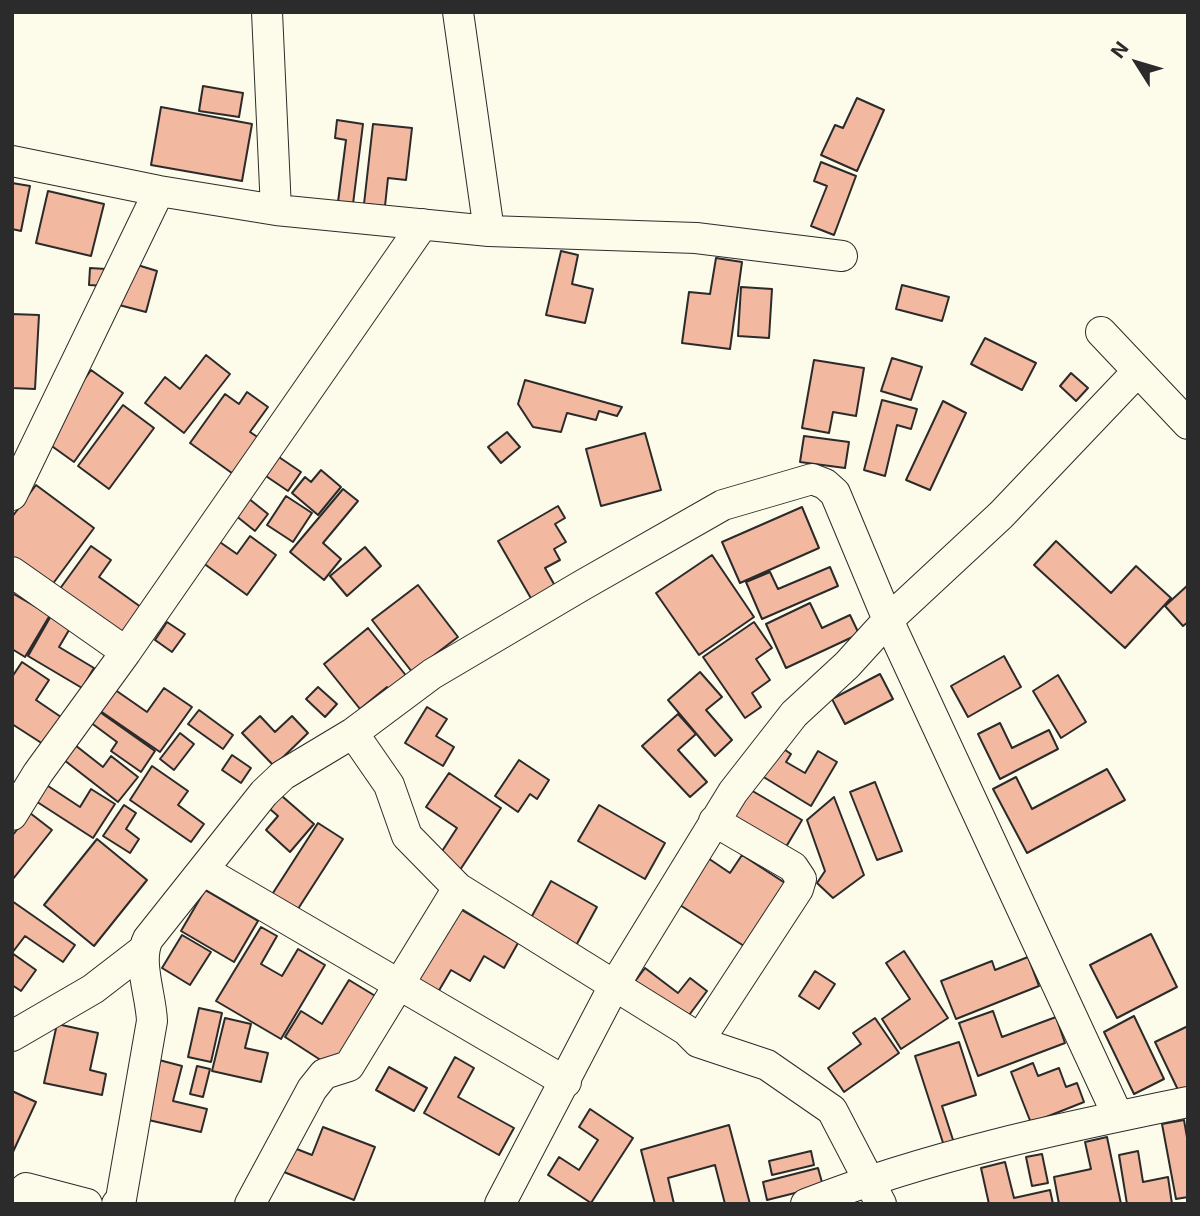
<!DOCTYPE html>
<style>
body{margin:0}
#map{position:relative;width:1200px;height:1216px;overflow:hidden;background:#fdfbea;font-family:Inter,sans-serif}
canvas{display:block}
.frame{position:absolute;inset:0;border:14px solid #2b2b2b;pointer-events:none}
.north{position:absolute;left:1102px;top:28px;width:70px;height:70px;-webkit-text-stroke:5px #fdfbea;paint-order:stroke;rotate:307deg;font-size:19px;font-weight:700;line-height:28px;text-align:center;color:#2b2b2b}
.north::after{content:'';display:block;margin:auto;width:24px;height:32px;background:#2b2b2b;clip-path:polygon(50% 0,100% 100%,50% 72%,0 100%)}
</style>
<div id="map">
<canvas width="1200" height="1216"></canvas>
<div class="frame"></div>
<div class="north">N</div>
</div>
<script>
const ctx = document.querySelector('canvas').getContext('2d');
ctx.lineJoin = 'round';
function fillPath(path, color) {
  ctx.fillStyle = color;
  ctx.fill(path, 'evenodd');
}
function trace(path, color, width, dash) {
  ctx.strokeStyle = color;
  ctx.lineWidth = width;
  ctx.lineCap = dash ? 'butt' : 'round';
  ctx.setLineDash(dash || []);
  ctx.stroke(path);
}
const building = new Path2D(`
 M203,86L243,93L239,117L199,111Z
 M857,98L884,110L857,171L821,155L835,125L843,128Z
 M161,107L252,124L242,181L151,165Z
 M337,120L363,124L353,204L338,202L346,140L335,138Z
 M373,124L412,128L406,180L388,178L385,206L364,204Z
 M821,162L856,176L834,235L811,226L827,186L814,181Z
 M12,183L30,186L21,231L12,229Z
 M48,191L104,204L91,256L36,243Z
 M561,251L578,255L572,284L593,289L585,323L546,315Z
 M716,258L742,262L730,349L682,343L689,292L710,294Z
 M131,263L157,271L146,312L119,305Z
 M90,268L106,269L105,286L89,285Z
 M902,285L949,297L942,321L896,309Z
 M741,287L772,289L769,338L738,336Z
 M12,314L39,315L35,389L12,388Z
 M985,338L1036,363L1022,390L971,364Z
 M206,355L230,374L184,433L145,403L165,377L180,389Z
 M892,358L922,367L911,400L881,391Z
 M814,360L864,368L856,416L833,412L829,433L802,428Z
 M91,370L123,393L74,462L42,439Z
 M1071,373L1088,388L1076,401L1060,386Z
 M525,380L622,407L617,416L599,411L596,420L567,413L561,432L533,427L518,404Z
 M247,392L268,407L250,432L262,440L236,476L190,443L225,394L239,404Z
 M882,400L917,409L911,429L897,425L885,476L864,470Z
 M943,401L966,413L930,490L906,480Z
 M123,405L154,428L109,489L78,466Z
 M507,432L520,447L501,463L488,447Z
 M645,433L661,490L601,506L586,449Z
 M804,436L849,442L845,468L800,462Z
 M270,451L301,472L288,491L257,470Z
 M321,470L341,487L318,515L292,493L305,477L311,482Z
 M36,485L94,528L49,589L12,562V517Z
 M343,489L358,501L323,543L341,559L324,580L290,552Z
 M243,494L268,514L255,531L230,511Z
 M286,496L312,513L293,542L267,525Z
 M558,506L565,518L555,524L566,542L554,549L560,560L545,568L559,593L536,607L498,541Z
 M802,507L819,548L740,583L722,542Z
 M250,536L276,555L247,595L199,560L214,538L237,554Z
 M1056,541L1111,593L1136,566L1171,598L1125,648L1034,565Z
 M91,546L111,560L99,577L145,610L125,638L59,590Z
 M365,547L381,566L347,596L330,576Z
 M712,555L754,617L699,655L656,593Z
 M830,567L838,586L762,619L746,582L770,572L778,589Z
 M418,585L458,637L412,672L372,620Z
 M1188,585V622L1183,626L1165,606Z
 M12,593L50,615L25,657L12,649Z
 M810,603L822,628L850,615L859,634L786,668L766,624Z
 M52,614L72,625L59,647L94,668L82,688L28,656Z
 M167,622L185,634L172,652L155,640Z
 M754,622L772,648L756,659L770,680L752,693L761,707L745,718L703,657Z
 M368,628L408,678L391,692L387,687L360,709L324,664Z
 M1004,656L1021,687L968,717L951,686Z
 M22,662L49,680L36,700L61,717L43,744L12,724V677Z
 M700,672L722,697L706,710L732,740L715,756L668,700Z
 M880,674L893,699L845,724L832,699Z
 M1058,675L1086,722L1061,738L1033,691Z
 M111,687L147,712L164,688L192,707L160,752L96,708Z
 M318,687L337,704L325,717L306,699Z
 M427,707L447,719L436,736L454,747L443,766L405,743Z
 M97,710L155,751L141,772L111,751L117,742L90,722Z
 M199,710L233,735L223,749L188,724Z
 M678,714L696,734L678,750L707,782L690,797L642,746Z
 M260,716L275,732L292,716L308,733L274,766L242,733Z
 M1000,723L1012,748L1049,730L1058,749L1000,779L978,734Z
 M180,733L194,744L174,770L160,759Z
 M775,743L791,754L786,762L805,773L818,751L837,762L811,806L757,773Z
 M75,745L103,767L111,756L138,777L118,802L64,760Z
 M232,755L251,768L241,783L222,770Z
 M519,760L549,780L537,799L530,794L518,812L495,796Z
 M152,766L188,791L178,805L204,824L191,842L130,800Z
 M1107,769L1125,800L1027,853L993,789L1016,777L1032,809Z
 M449,773L501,808L458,873L437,859L457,828L426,807Z
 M42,782L80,807L91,789L115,804L93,838L31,798Z
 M875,782L902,851L877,860L850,792Z
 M744,786L802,820L783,852L726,817Z
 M275,790L314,824L290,852L266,830L278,816L263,803Z
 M834,797L864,875L833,898L817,883L825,871L807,820Z
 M124,805L136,813L126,829L139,839L130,853L103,836Z
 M599,805L665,843L645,879L578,841Z
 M30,813L52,830L13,879L12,836Z
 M318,823L343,839L296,912L271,896Z
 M97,839L147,880L94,946L44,905Z
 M702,854L730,873L742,855L785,883L744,946L672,900Z
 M551,881L597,907L572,953L526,927Z
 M205,890L258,921L234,962L181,931Z
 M12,901L75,945L63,962L25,936L12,953Z
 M460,909L518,943L504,968L484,956L470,981L451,970L434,999L414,987Z
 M261,927L277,936L261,964L282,976L298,949L325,965L281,1039L216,1001Z
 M1151,934L1177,987L1117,1018L1090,965Z
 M182,935L211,952L190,985L162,968Z
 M904,951L948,1018L901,1049L882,1019L910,999L886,963Z
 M12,953L36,970L21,991L12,985Z
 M1028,957L1039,986L956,1019L941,981L992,961L995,970Z
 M645,968L678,993L690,978L707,991L681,1026L630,988Z
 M815,971L835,984L819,1009L799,996Z
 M349,980L377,997L333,1068L285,1037L301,1011L322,1024Z
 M199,1008L222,1013L211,1062L188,1057Z
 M993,1011L1002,1037L1056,1017L1065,1043L978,1076L959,1023Z
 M1134,1016L1164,1079L1134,1094L1104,1032Z
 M225,1018L251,1024L245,1048L268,1053L261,1082L212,1071Z
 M875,1018L899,1053L844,1092L828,1068L861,1044L853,1033Z
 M57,1024L98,1033L90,1070L106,1074L102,1095L44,1083Z
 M1188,1026V1090L1180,1094L1155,1042Z
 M959,1042L976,1095L942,1106L955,1146L945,1149L915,1056Z
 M455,1057L474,1068L458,1097L514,1128L499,1155L424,1113Z
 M159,1060L182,1066L173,1101L207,1109L201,1132L144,1119Z
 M1033,1063L1038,1076L1059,1068L1066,1087L1077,1083L1084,1102L1031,1123L1011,1072Z
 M197,1066L210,1069L203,1097L190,1094Z
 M389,1067L427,1088L414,1111L376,1090Z
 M12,1091L36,1102L12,1154Z
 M590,1109L633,1138L591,1203L548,1175L559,1157L579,1170L598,1140L579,1127Z
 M1184,1120L1188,1143V1197L1176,1199L1162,1124Z
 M729,1125L750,1204H725L715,1165L668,1178L674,1204H655L641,1150Z
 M323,1127L375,1147L354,1200L279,1170L289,1146L312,1155Z
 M1107,1137L1121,1204H1059L1054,1177L1091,1169L1085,1142Z
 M811,1151L814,1165L772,1175L769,1161Z
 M1138,1151L1143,1182L1168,1177L1172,1204H1127L1119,1155Z
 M1042,1154L1048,1183L1032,1186L1026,1157Z
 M1005,1162L1014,1198L1050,1190L1053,1204H989L981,1168Z
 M818,1168L823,1186L767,1200L763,1182Z`);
const minor = new Path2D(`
 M267,12L276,210
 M458,12L489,231
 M12,161L159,191L276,210L489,231L696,238L842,256
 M1101,332L1188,424
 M12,495L159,191
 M12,572L126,652
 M353,733L389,785L407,836L458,888L686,1030L698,1042L767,1065L832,1110L881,1204
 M12,815L38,773L126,652L423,224
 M203,870L566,1082
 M12,1036L93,989L141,952
 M698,1042L798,889L801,879L793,867L714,821
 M16,1204L18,1195L26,1188L87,1204
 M117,1204L121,1199L152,1021C151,995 137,961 148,939L264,793L283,775L353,733L432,674L581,586L723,505L812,479L825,484L835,493L888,620L1117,1114
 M250,1204L312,1089L324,1074L349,1066L458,888
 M500,1204L614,986L733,792L794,714L847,665L888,620L1001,515L1137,372
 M806,1204C928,1156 1060,1128 1188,1102`);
fillPath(building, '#f2b8a0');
trace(building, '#2b2b2b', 2);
trace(minor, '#2b2b2b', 32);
trace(minor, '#fdfbea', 30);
</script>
